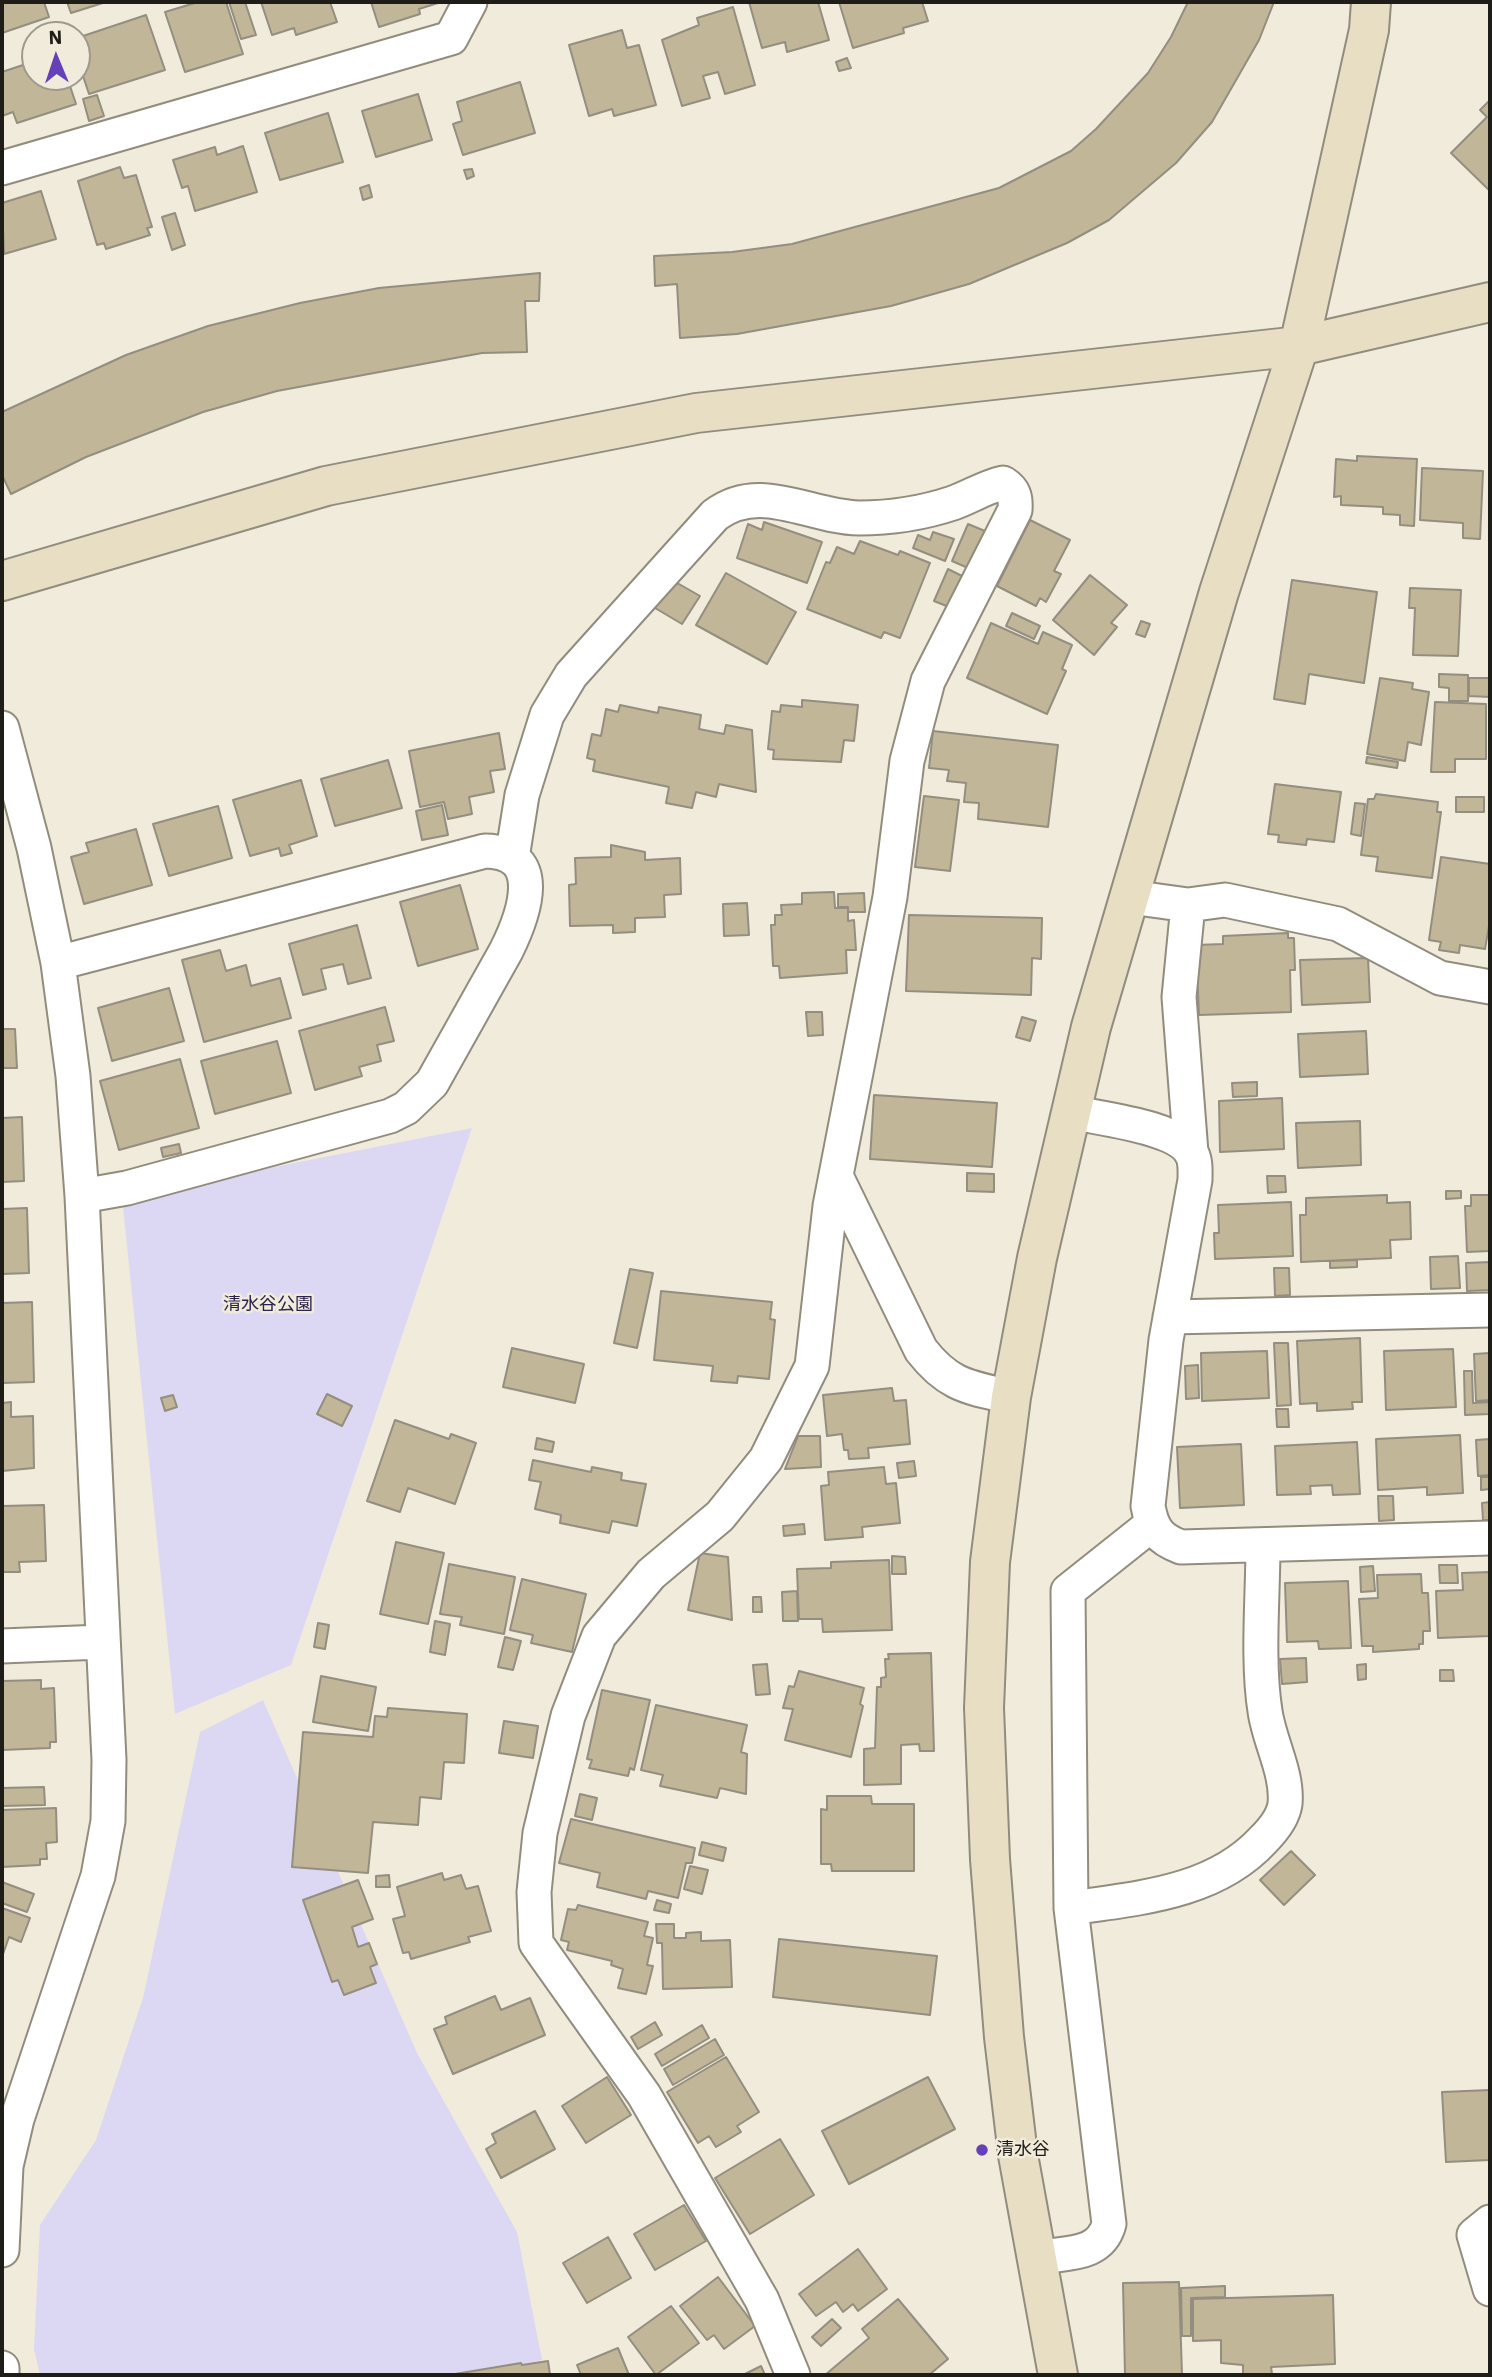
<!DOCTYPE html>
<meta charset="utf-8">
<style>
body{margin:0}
#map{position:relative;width:1492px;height:2377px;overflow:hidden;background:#f0ebdb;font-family:"IBM Plex Sans",sans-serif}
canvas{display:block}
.frame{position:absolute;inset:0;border:4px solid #1f1d18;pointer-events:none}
.north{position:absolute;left:21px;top:21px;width:70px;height:70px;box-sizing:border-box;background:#f0ebdb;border:2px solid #9c998d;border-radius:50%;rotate:358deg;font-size:19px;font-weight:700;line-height:28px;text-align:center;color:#1f1d18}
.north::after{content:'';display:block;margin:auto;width:24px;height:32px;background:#6540b9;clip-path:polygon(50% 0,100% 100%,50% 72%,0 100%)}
</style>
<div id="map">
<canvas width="1492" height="2377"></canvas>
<div class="frame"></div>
<div class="north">N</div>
</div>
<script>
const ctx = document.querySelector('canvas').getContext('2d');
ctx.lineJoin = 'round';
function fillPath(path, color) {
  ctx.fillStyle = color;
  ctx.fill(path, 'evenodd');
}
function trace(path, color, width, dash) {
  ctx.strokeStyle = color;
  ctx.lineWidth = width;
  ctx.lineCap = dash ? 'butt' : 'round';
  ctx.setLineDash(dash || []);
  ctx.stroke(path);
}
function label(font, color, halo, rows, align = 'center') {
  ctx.font = font + ' "IBM Plex Sans","Noto Sans JP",sans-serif';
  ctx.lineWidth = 5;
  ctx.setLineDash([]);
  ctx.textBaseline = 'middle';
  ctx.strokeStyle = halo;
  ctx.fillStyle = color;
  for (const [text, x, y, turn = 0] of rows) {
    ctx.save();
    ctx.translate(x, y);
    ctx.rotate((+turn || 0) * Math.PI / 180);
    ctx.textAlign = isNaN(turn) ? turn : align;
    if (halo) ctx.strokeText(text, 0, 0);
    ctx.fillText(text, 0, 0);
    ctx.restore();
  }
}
const green = new Path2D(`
 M472,1128L291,1665L175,1714L122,1197Z
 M263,1700L417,2053L517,2232L542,2360L483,2375H40L34,2349L40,2225L96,2140L143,1998L200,1732Z`);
const building = new Path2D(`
 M2,2H44L49,17L2,33Z
 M67,2H106L71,13Z
 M198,2H226L243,54L185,72L165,12Z
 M229,2H245L256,35L241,39Z
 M261,2H330L337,22L296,35L294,28L272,35Z
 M371,2H441L419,9L420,14L379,27Z
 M749,2H818L829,40L787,52L785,42L762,48Z
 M839,2H922L928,21L903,28L904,33L853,48Z
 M1188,2H1274L1259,40L1212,122L1176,163L1109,220L1067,243L969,284L891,306L737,334L680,338L677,284L655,286L654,256L732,252L792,244L999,188L1071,151L1096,129L1148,73L1171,37Z
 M733,7L755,85L725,94L718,72L703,76L710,98L682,106L662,40L699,25L697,18Z
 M146,15L165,70L89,94L77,58V38Z
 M622,30L627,48L639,45L656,105L614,116L612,109L589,116L569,45Z
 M847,58L851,68L839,71L836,62Z
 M35,61V77H67L76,104L17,123L13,112L2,116V72Z
 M520,82L535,133L463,155L453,124L462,121L457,102Z
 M418,94L432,140L376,157L362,111Z
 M97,95L104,116L89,121L83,99Z
 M1490,100V191L1451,153L1487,117L1480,110Z
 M328,113L343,162L280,180L265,133Z
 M243,146L257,192L195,211L188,186L182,188L173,160L215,147L217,155Z
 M120,167L124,178L136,175L152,227L147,228L150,235L106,249L104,243L97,245L78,181Z
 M472,169L474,176L467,179L464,170Z
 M369,185L372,197L363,200L360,188Z
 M41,191L56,239L4,254L2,203Z
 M175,213L185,245L172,250L162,217Z
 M540,273L539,301H525L527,352L482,353L277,391L203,412L86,457L11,494L2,475V412L126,355L208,326L300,303L379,288Z
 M1357,456L1417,459L1414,526L1400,525V515L1383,514V507L1341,505V496L1334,497L1336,459L1357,461Z
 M1422,468L1483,471L1480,539L1463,538V523L1420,520Z
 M1030,520L1070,540L1054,571L1061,574L1046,602L1040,598L1036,606L997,586Z
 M764,522L822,542L807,583L737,558L748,524L762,530Z
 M968,524L985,531L968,568L952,561Z
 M933,532L954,539L945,561L913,548L918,535L930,540Z
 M860,541L898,555L900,551L930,563L900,638L884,632L881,638L807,609L826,562L830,563L837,547L854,554Z
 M948,569L962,576L949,607L934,601Z
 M726,573L796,612L767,664L696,625Z
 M1090,575L1127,605L1111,623L1117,627L1094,655L1053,620Z
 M672,580L700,596L682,624L655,608Z
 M1292,580L1377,592L1364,683L1309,674L1305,704L1274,699Z
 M1410,588L1461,590L1458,656L1413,655L1415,608H1409Z
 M1012,613L1040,626L1034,639L1006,626Z
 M1141,621L1150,624L1145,637L1136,634Z
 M991,623L1038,644L1043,632L1072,645L1062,669L1066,671L1047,714L967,678Z
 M1439,674L1468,675V701H1449V688L1439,687Z
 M1380,678L1413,683L1412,689L1429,692L1421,745L1408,742L1405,761L1367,754Z
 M1469,678H1490V697L1469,696Z
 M802,700L858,705L854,741L844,740L841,762L773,759L774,750L768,749L772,711L780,712L781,705L802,707Z
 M1435,702L1486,704V759H1455V772H1431Z
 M620,705L658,713L659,707L701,715L699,729L724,734L726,725L752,730L756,792L719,784L716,797L696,792L692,808L666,803L669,787L593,771L595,760L587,758L592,734L601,736L606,709L618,712Z
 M933,731L1058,745L1048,827L978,819L979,803L964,802L966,783L947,781L949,770L929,768Z
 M499,733L505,769L490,771L494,792L469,797L472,814L448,819L444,802L420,807L409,751Z
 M1367,757L1398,762L1397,768L1366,763Z
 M388,760L402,808L335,826L321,779Z
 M301,780L317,836L289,845L292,853L281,856L279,848L250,856L233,800Z
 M1275,784L1341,792L1334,842L1307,839L1306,845L1278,842L1279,835L1268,834Z
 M1376,794L1438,802L1437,812H1441L1432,878L1376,871L1378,857L1361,855L1368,799H1374Z
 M924,796L959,800L950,871L915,867Z
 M1456,797H1484V812H1456Z
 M1355,803L1365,804L1361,836L1351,834Z
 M442,805L448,835L422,840L416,811Z
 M218,806L232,858L169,876L153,824Z
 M136,829L152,885L84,904L71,857L89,852L86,843Z
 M611,845L645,852V860L680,858L681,894L664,895L665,917L635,918V932L613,933V925L570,926L569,885L576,884L575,858L611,857Z
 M1441,857L1490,864V920L1485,949L1460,945L1459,953L1439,950L1441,942L1429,940Z
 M460,885L478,949L418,966L400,902Z
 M834,892L835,908H848V921L854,920L856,950H846L847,973L780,978L779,966H773L771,925H775V915H782L781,905L802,904V893Z
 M864,893L865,912H848V907H838V894Z
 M747,903L749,935L724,936L723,904Z
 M909,915L1042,918L1041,959L1032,958L1031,995L906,991Z
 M357,925L371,978L348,984L343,964L321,969L326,989L303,995L289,944Z
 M1288,933V938H1294L1295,970H1290L1291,1012L1199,1015L1196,945L1223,944V936Z
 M220,950L226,971L246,965L251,986L280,978L291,1018L204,1042L182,960Z
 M1368,958L1370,1002L1302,1005L1300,960Z
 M169,988L184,1041L112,1061L98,1008Z
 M385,1007L394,1041L377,1045L381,1061L359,1067L362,1076L315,1090L299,1031Z
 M806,1012H822L823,1035L808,1036Z
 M1022,1017L1036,1021L1030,1041L1016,1037Z
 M2,1029H15L17,1068H2Z
 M1366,1031L1368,1074L1300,1077L1298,1034Z
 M277,1041L291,1093L215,1114L201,1061Z
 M180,1059L199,1128L119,1150L100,1081Z
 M1257,1082V1096L1233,1097L1232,1083Z
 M874,1095L997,1103L992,1167L870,1159Z
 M1282,1098L1284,1149L1220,1152L1219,1101Z
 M22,1117L24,1181L2,1182V1118Z
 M1360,1121L1361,1165L1298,1168L1296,1123Z
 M179,1144L181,1153L163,1157L161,1148Z
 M967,1173L994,1174V1192L967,1191Z
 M1267,1176H1285L1286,1192L1268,1193Z
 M1446,1191H1461V1198L1446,1199Z
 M1387,1195V1203L1410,1202L1411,1239L1390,1240L1391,1258L1301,1262L1300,1215H1306V1198Z
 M1471,1195H1490V1251L1467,1252L1465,1206H1471Z
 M1291,1202L1293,1256L1215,1259L1214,1233H1219L1218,1205Z
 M27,1208L29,1273L2,1274V1209Z
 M1458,1256L1460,1288L1431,1289L1430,1257Z
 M1357,1260V1267L1330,1268V1261Z
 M1490,1262V1290L1467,1291L1466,1263Z
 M1274,1268H1289L1290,1295L1275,1296Z
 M630,1269L653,1273L637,1348L614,1343Z
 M661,1291L772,1302L770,1319L775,1320L769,1379L738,1376L737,1383L711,1381L713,1366L654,1360Z
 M32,1302L34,1382L2,1383V1303Z
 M1360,1338L1362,1402H1352L1353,1409L1317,1411V1403L1300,1404L1297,1341Z
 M1274,1343H1288L1291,1405L1277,1406Z
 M512,1348L584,1364L575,1403L503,1387Z
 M1453,1349L1456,1407L1386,1410L1384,1351Z
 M1267,1351L1269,1398L1202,1401L1201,1353Z
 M1490,1353V1400L1476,1401L1474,1354Z
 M1198,1365L1199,1398L1186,1399L1185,1366Z
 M1464,1371H1472L1473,1403L1490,1402V1414L1465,1415Z
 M892,1388L894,1401L906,1400L910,1444L868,1448L869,1458L849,1459L848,1450H844L842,1434L827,1436L823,1395Z
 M327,1394L352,1406L342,1426L317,1414Z
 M173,1395L177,1407L165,1411L161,1398Z
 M11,1402V1417L33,1416L34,1468L2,1471V1403Z
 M1276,1409H1288L1289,1427H1277Z
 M395,1420L449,1439L451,1434L476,1443L455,1504L408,1488L400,1512L367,1501Z
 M1460,1435L1463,1493L1427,1495V1487L1378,1490L1376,1439Z
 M798,1436H820L821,1467L785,1469Z
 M537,1438L554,1442L552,1452L535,1449Z
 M1490,1439V1475L1478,1476L1476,1440Z
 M1357,1442L1360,1494L1333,1495L1332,1485L1310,1486L1311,1494L1277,1495L1275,1446Z
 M1241,1444L1244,1505L1180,1508L1177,1447Z
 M533,1460L591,1472L592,1467L622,1473L621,1480L646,1484L637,1526L612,1521L609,1533L560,1523L561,1515L535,1509L541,1482L529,1480Z
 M914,1461L916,1476L899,1478L897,1463Z
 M884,1467L886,1484L896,1483L900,1523L862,1527L863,1537L825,1540L821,1486L829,1485L828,1472Z
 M1481,1477H1490V1489L1481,1490Z
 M1378,1496H1393L1394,1520L1379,1521Z
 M1490,1502V1520H1483L1482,1503Z
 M44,1505L46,1561L19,1562L20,1572H2V1506Z
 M804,1524L805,1534L784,1536L783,1526Z
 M396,1542L444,1553L428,1624L380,1614Z
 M700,1553L728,1557L732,1620L688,1610Z
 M892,1556L905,1557L906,1574H892Z
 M889,1560L892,1630L823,1632L822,1619H799L797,1569L831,1568V1562Z
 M449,1564L515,1577L504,1634L460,1625L462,1617L440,1614Z
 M1439,1565H1457L1458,1583H1440Z
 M1373,1566L1375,1591L1361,1592L1360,1567Z
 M1490,1572V1636L1438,1638L1436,1591L1463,1590L1462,1573Z
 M1421,1574L1422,1593H1428L1430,1631H1423V1644H1419V1649L1373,1652V1646H1362L1359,1599L1378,1598L1377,1575Z
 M522,1579L586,1594L572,1652L531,1643L533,1635L510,1630Z
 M1348,1581L1351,1648L1319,1649L1318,1641L1287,1642L1285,1583Z
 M797,1591L798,1621H783L782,1592Z
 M753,1597H761L762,1612H753Z
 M435,1621L450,1624L445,1655L430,1652Z
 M318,1623L329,1625L325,1649L314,1647Z
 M505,1637L521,1641L513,1670L498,1667Z
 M931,1653L934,1751H920L919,1744L901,1745V1784L864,1785V1749L875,1748L877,1687H881V1678L886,1677L885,1659H889L888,1654Z
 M1306,1658L1307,1682L1282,1684L1280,1659Z
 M767,1664L770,1694L756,1695L753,1665Z
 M1366,1664V1679L1358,1680L1357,1665Z
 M1440,1670H1453L1454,1681H1440Z
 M799,1671L864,1688L860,1704L863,1706L851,1757L785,1740L793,1709L783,1708L789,1686L794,1687Z
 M321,1676L376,1687L368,1731L313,1722Z
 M41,1680V1689L54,1688L56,1742H50V1748L2,1750V1681Z
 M602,1690L650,1700L634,1770L630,1768L628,1776L589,1768L592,1760L587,1759Z
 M656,1705L747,1725L741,1752L747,1754L746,1794L720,1788L717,1798L660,1786L663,1775L641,1770Z
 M388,1708L467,1714L464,1763L444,1762L441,1799L420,1797L418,1825L373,1822L368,1873L292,1867L303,1732L373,1737L375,1716L387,1717Z
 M504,1721L538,1726L533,1758L499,1753Z
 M44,1787L45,1805L2,1806V1788Z
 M580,1794L597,1798L592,1820L575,1816Z
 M827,1796H871L872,1804H914V1871H832L831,1864H821V1809L827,1810Z
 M56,1808L57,1842L46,1843L47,1859H40V1865L2,1867V1810Z
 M571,1819L695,1848L692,1863H686L678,1898L648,1891L646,1899L597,1887L600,1873L559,1863Z
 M702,1842L726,1848L723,1861L699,1855Z
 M1291,1851L1315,1875L1284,1905L1260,1880Z
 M690,1866L708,1870L702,1894L684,1889Z
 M442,1873L444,1880L461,1875L466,1889L478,1886L491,1931L468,1937L470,1942L411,1959L409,1952L403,1953L393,1919L405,1916L397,1887Z
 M389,1875L390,1887H376V1876Z
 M358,1880L373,1919L352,1927L358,1947L369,1943L377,1964L370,1967L376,1983L344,1995L338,1980L332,1982L303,1900Z
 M2,1882L34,1894L27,1912L2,1903Z
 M657,1900L671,1904L669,1913L654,1910Z
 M578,1905L648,1922L644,1936L653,1938L647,1965L653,1966L646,1994L618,1988L623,1969L611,1965L612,1961L567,1950L569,1942L561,1940L568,1909L576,1910Z
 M2,1908L30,1918L21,1942L9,1937L2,1957Z
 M656,1924H674V1938H686V1933L701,1932V1941L730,1940L732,1987L663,1989L662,1943H657Z
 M779,1939L937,1956L930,2015L773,1997Z
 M495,1996L501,2010L530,1998L545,2035L453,2074L434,2029L447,2024L445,2017Z
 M655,2022L662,2035L638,2049L631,2037Z
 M702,2025L709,2038L662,2066L655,2054Z
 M715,2039L724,2055L673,2085L664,2069Z
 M726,2057L759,2112L737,2126L741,2132L716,2147L709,2136L698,2143L667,2092Z
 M607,2077L631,2115L586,2143L562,2106Z
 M928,2077L955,2129L849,2184L822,2131Z
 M1490,2090V2160L1446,2162L1442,2092Z
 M535,2111L555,2149L501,2178L486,2149L496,2143L492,2134Z
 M780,2139L814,2195L750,2234L715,2178Z
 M684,2205L706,2241L655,2270L634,2234Z
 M608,2237L631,2278L587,2303L563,2263Z
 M858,2249L887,2289L858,2311L853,2304L843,2312L836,2302L816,2316L799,2294Z
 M718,2277L755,2326L724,2349L714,2335L707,2340L680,2306Z
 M1179,2282L1182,2375H1125L1123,2283Z
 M1225,2286V2297L1191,2298V2336H1182L1181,2288Z
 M1333,2295L1335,2364L1271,2367L1272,2374L1243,2375V2365L1221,2363V2340L1193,2341V2299Z
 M898,2299L948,2359L929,2375H825L869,2338L862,2329Z
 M671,2306L699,2343L656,2375L628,2337Z
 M832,2319L841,2328L821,2346L812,2337Z
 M618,2348L629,2375H581L577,2365Z
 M548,2361L550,2375L455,2374L521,2363L522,2365Z
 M761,2366L765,2375H743Z`);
const street = new Path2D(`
 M2,168L451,38L470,2
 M2,728L34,848L58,963L73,1076L82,1196L109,1760L108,1821L98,1876L17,2119L6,2166L2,2250
 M512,858L522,795L547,715L571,675L715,515C760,481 809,517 859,518C890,518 923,513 953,503C970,497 985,487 1003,483C1014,490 1016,497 1015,510L928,681L907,761L890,897L830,1206L812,1366L766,1459L720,1516L651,1574L599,1636L568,1716L540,1833L534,1892L536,1943L644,2095L762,2300L793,2375
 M1130,897L1188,905L1179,997L1191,1153
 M1188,905L1225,900L1338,924L1440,978L1490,987
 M58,963L485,851C547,852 524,915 506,951L432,1083L406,1108L390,1116L127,1188L82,1196
 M1071,1112C1100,1119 1178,1126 1192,1154C1196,1162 1195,1172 1195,1180L1166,1340L1148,1506C1152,1529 1159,1539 1181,1547L1490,1538
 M836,1176L921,1350C949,1386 968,1387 1011,1397
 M1170,1317L1490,1310
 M2,1646L102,1642
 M1071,1908C1139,1898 1214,1893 1263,1840C1273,1830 1283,1818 1285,1804C1288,1773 1269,1741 1265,1711C1257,1661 1263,1596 1263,1545
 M1490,2222L1474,2235L1490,2289
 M1036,2258C1066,2252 1100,2257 1109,2224L1071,1908L1068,1591L1151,1525
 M2,2368V2375`);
const secondary = new Path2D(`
 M2,581L326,486L696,413L1299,346L1490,302
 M1058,2375L1018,2155L1004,2037L990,1859L984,1708L990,1562L1011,1397L1037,1258L1091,1027L1219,592L1299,346L1369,30L1371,2`);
const markers = [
 [982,2150,7,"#6540b9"]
];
const parkNames = [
 ["清水谷公園",268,1305]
];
const poiNames = [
 ["清水谷",996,2150]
];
fillPath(green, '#dcd8f4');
fillPath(building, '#c1b698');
trace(building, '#938e7f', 2);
trace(street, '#918c7d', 37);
trace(secondary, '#918c7d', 42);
trace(street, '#fff', 33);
trace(secondary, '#e7dec4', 38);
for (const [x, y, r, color] of markers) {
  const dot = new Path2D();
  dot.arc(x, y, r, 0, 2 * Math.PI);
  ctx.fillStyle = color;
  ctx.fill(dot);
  trace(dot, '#f0ebdb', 2.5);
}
label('18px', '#2c224b', '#f0ebdb', parkNames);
label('18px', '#1f1d18', '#f0ebdb', poiNames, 'left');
</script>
